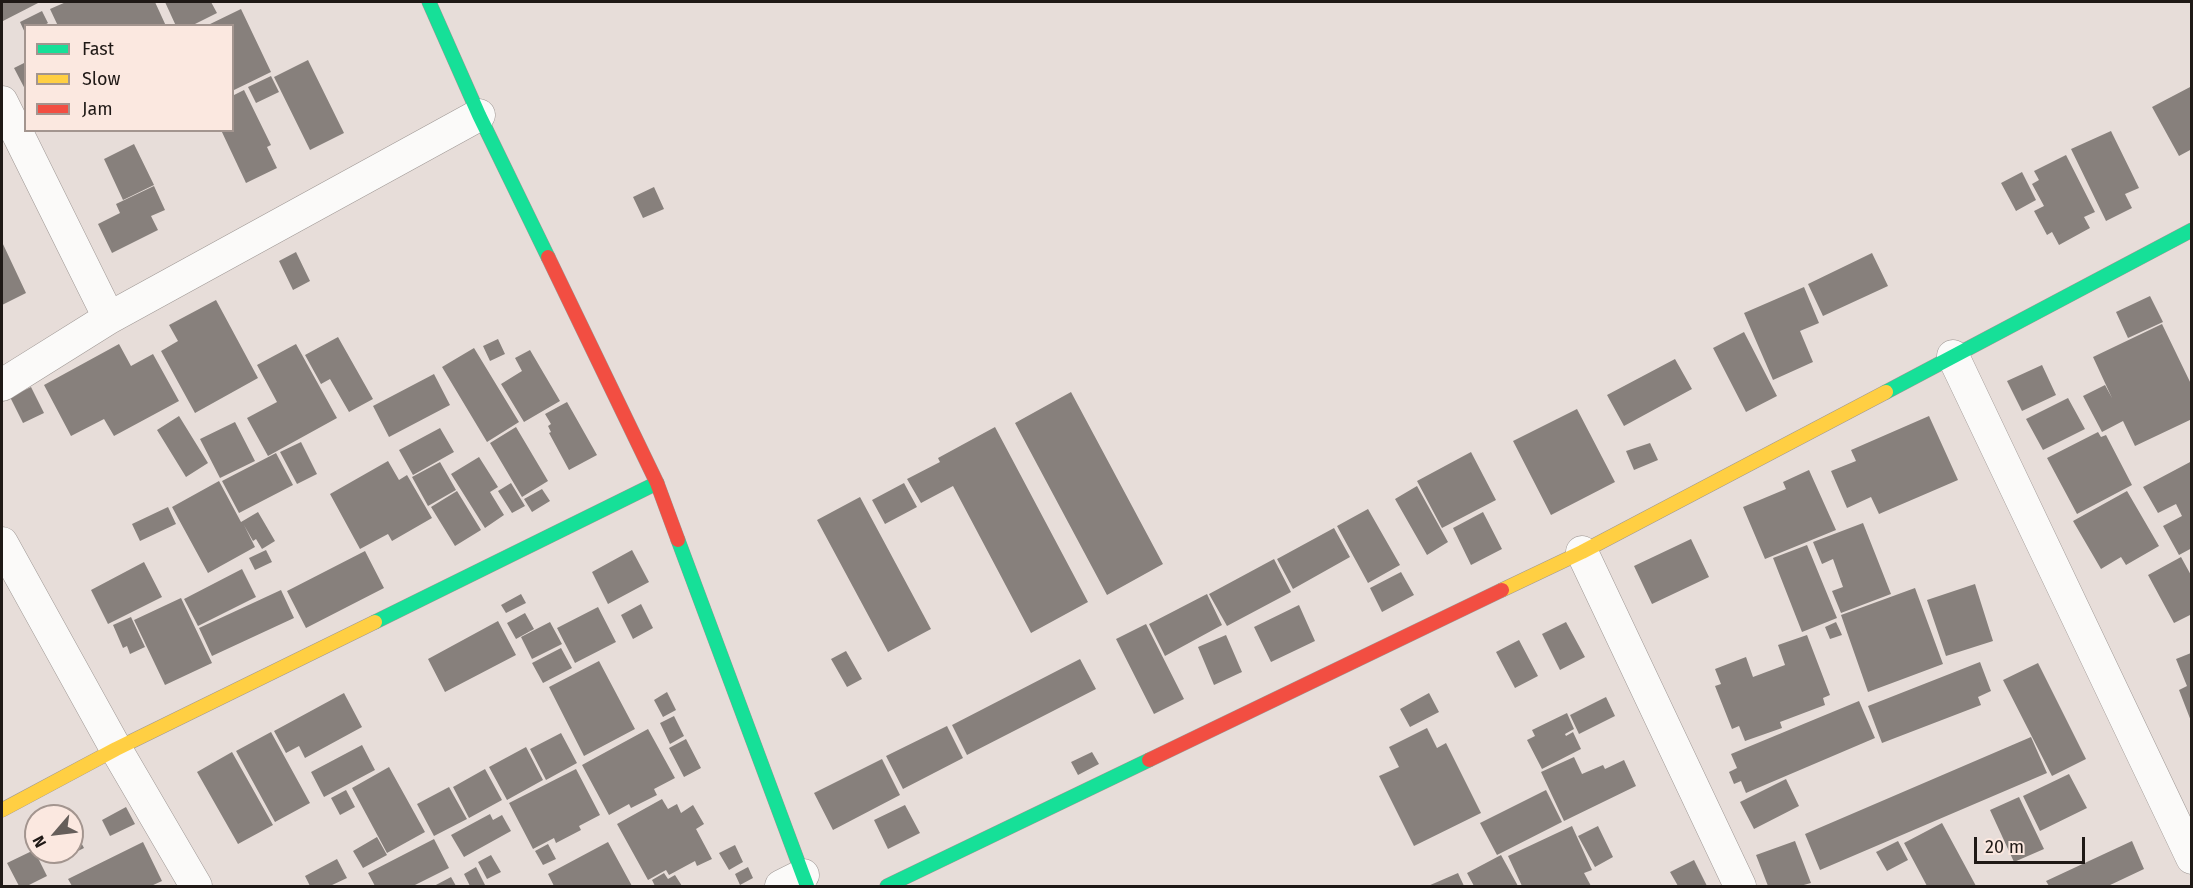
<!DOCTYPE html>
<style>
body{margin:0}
#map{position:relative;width:2193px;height:888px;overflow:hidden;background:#e7ddd9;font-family:"Fira Sans",sans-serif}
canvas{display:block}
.frame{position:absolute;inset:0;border:3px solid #1f1916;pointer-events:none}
.legend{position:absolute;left:24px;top:24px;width:210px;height:108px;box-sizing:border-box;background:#fbe8e0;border:2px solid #a3958f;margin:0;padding:8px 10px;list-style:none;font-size:18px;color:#1f1916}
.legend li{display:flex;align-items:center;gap:12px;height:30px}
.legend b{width:30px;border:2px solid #a3958f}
.north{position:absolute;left:24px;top:804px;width:60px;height:60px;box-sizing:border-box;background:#fbe8e0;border:2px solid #a3958f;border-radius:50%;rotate:242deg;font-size:16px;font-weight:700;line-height:24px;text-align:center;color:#1f1916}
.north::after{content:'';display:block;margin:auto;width:21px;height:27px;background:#655e5a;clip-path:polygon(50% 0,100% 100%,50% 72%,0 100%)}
.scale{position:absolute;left:1974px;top:837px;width:111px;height:27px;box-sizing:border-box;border:3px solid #1f1916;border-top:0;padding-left:8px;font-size:18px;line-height:21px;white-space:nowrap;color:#1f1916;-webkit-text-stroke:4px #fbe8e0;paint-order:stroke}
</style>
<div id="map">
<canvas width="2193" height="888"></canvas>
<div class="frame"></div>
<ul class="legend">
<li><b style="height:8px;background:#16e098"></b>Fast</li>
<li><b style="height:8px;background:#ffcf43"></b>Slow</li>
<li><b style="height:8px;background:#f24e42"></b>Jam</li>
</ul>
<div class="north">N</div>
<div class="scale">20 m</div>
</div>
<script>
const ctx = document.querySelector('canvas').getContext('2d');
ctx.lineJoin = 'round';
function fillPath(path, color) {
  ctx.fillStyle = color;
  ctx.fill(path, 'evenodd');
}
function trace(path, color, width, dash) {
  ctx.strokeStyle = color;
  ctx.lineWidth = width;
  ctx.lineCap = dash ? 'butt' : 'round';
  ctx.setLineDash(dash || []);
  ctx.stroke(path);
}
const building = new Path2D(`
 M2,2H40L3,21Z
 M66,2H155L166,26H58L50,9Z
 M165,2H211L217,13L191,26H176Z
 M241,9L271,72L232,91V26H206Z
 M42,11L48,23L43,26H26V35L20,22Z
 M308,60L344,133L310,150L274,77Z
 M26,62V91L14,68Z
 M271,76L279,92L256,103L248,87Z
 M2192,86V149L2179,156L2152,107Z
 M244,90L271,145L267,147L277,168L246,183L221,130H232V96Z
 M2111,131L2139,188L2125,194L2132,208L2106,221L2071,149Z
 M134,144L154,185L123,200L104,159Z
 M2066,155L2095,212L2084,217L2090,228L2059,245L2052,232L2047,235L2034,211L2044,206L2032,184L2039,180L2034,171Z
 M2022,172L2036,200L2016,211L2001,183Z
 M154,186L165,210L151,216L158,230L112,253L98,224L120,213L116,204Z
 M654,187L664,209L643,218L633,197Z
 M2,242L26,293L2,305Z
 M296,252L310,281L293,290L279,261Z
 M1872,253L1888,286L1823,316L1808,284Z
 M1804,287L1819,323L1800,331L1813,362L1773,380L1744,313Z
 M2150,296L2163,322L2128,338L2116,312Z
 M216,300L258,378L195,413L161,351L178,341L169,325Z
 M2162,324L2192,386V419L2135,446L2123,421L2102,432L2083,396L2105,385L2112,398L2093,357Z
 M1744,332L1777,396L1746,412L1713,348Z
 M338,337L373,399L349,412L330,379L321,384L305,355Z
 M498,339L505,354L490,361L483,346Z
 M119,344L131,366L153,354L179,401L114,436L104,419L71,436L44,385Z
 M296,344L337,418L268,456L247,418L277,402L257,365Z
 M474,348L519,422L487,442L442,367Z
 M530,350L560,401L524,422L501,384L522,371L515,358Z
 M1675,359L1692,389L1624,426L1607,395Z
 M2042,365L2056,395L2022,411L2007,381Z
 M434,374L450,405L389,437L373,406Z
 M31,387L44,413L23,423L10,397Z
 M1071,392L1163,564L1107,595L1015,423Z
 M2068,398L2085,429L2043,450L2026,419Z
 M567,402L597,455L569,470L549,433L551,432L548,426L551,424L545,414Z
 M1577,409L1615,482L1551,515L1513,441Z
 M179,416L208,463L186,477L157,430Z
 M1929,416L1958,480L1879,514L1871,497L1847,508L1831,471L1856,461L1851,450Z
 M235,422L255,461L220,478L200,439Z
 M516,427L548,481L522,497L490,443Z
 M995,427L1088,602L1031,633L953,486L921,503L907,479L940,462L938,458Z
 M440,428L454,452L413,475L399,450Z
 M2098,432L2101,437L2106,435L2132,485L2077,514L2047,458Z
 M301,442L317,474L297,484L280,452Z
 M1650,443L1658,460L1634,470L1626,451Z
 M1471,452L1496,500L1442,528L1417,481Z
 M276,453L293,485L239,513L222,481Z
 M479,457L498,487L490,492L504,515L485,528L451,474Z
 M388,461L399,480L407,475L432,518L392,541L388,534L360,549L330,494Z
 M2192,461V548L2179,555L2163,526L2182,516L2176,504L2158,513L2143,487Z
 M440,462L456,490L428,506L412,477Z
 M1809,470L1836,530L1765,559L1743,507L1786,489L1783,482Z
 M219,481L241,522L258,512L275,541L262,549L256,539L253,541L244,525L255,547L208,573L172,507Z
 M511,483L525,506L512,513L498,491Z
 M904,483L917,507L885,524L872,500Z
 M1417,486L1448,542L1427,555L1395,499Z
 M542,489L550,501L532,512L524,499Z
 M457,491L481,530L455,546L431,507Z
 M2127,491L2159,546L2126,565L2121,557L2101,569L2073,521Z
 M860,497L931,629L888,652L817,520Z
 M168,507L176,524L140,541L132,524Z
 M1368,509L1400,565L1368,583L1337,526Z
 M1483,512L1502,549L1471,565L1453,528Z
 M1863,523L1891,594L1841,613L1832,591L1843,587L1833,559L1822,564L1813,542Z
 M1334,528L1350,557L1293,589L1277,559Z
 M1691,539L1709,577L1652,604L1634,566Z
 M1807,545L1837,618L1802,632L1773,558Z
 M266,550L272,562L255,570L249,558Z
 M632,550L649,582L608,604L592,572Z
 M365,551L384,588L306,628L287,591Z
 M2181,557L2192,577V614L2174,623L2148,575Z
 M1274,559L1291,592L1227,626L1209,594Z
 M144,562L162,597L108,624L91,590Z
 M242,569L256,597L198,626L184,599Z
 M1401,572L1414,595L1382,612L1370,588Z
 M1975,584L1993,641L1946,656L1927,600Z
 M1915,588L1943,664L1868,692L1841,615Z
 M281,590L294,618L212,656L199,628Z
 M521,594L526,603L506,613L501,605Z
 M1207,594L1222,625L1165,656L1149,624Z
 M181,598L212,663L165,685L134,620Z
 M641,604L653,628L633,639L621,615Z
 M1299,605L1315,641L1271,662L1254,627Z
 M598,607L616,642L575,663L557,628Z
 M525,613L534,629L516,639L507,623Z
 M131,617L145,647L130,654L127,646L123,648L113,625Z
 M498,621L516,655L445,692L428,659Z
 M550,622L562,644L532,659L521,637Z
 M1566,622L1585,657L1560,670L1542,634Z
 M1836,622L1842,635L1830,639L1825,627Z
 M1146,624L1184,699L1154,714L1116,639Z
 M1226,635L1242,672L1214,685L1198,647Z
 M1807,635L1830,695L1823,698L1825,705L1780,722L1782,728L1745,741L1739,726L1732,729L1715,686L1721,684L1715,669L1746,657L1753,677L1785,665L1778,645Z
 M1519,640L1538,676L1515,688L1496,652Z
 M561,648L572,668L543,683L532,663Z
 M846,651L862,679L847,687L831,659Z
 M2191,653V721L2179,690L2187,686L2176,659Z
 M1080,659L1096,689L967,755L952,725Z
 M599,661L635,729L584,756L549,687Z
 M1980,662L1991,691L1978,697L1981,705L1882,743L1868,706Z
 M2038,663L2086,759L2052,776L2003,680Z
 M667,692L676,710L663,717L654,700Z
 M344,693L362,727L305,758L299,746L286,753L274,731Z
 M1429,693L1439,712L1410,727L1400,709Z
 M1606,697L1615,716L1579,734L1570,715Z
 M1859,701L1875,738L1746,793L1741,781L1734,784L1729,772L1737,768L1731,754Z
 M1567,713L1574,729L1565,734L1566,736L1573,732L1581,749L1542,769L1527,740L1535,736L1532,730Z
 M674,716L684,736L670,744L660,723Z
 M947,726L963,758L903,789L886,756Z
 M1427,728L1437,748L1446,743L1481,813L1414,846L1379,776L1399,767L1389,747Z
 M648,729L675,778L654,789L657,795L631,808L629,804L609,815L582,765Z
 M271,732L310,803L275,822L236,751Z
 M561,733L577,763L546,780L530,749Z
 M2031,737L2047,773L1820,870L1805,834Z
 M686,739L701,768L684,777L669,748Z
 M362,745L375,770L324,797L311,772Z
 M526,747L543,780L507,800L489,767Z
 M232,752L273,825L238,844L197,772Z
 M1092,752L1099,764L1078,775L1071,762Z
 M1574,757L1582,774L1603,765L1605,769L1624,760L1636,786L1564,821L1541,772Z
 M882,759L900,795L833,830L814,793Z
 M389,767L425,832L387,853L352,788Z
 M485,769L502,800L469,818L453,787Z
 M576,769L600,815L579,826L581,830L556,843L554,838L533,849L509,803Z
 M2069,774L2087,808L2040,831L2023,796Z
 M1786,779L1799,806L1754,829L1740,802Z
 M449,787L467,819L434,836L417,804Z
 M346,790L355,807L340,815L331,798Z
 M1546,790L1562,822L1497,855L1480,823Z
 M2019,797L2044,849L2014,862L1990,810Z
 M662,799L668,809L677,804L681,813L693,805L704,824L696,829L712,859L697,866L695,861L669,875L666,870L648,880L617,824Z
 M905,805L920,833L888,849L874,820Z
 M126,807L135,824L110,836L102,820Z
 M490,814L493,820L502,815L511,831L464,857L451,835Z
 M1942,823L1976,886H1927L1904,843Z
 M1572,826L1592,870L1584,873L1591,886H1522L1508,856Z
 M1598,826L1613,857L1595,867L1578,836Z
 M75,831L84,848L56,862L52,852H72V833Z
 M377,837L387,855L363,868L353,851Z
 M434,839L449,868L413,886H375L368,873Z
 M1795,841L1811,883L1800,886H1768L1756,855Z
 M1898,841L1908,860L1887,871L1876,852Z
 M2132,841L2144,869L2108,886H2049L2046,881Z
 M143,842L162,881L151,886H72L68,879Z
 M608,842L632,886H554L548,874Z
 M548,844L556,859L543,865L535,851Z
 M735,845L743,862L729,870L719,853Z
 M34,850L47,876L27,886H19L7,863Z
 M491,855L501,872L487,879L478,862Z
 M1501,855L1518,886H1474L1467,873Z
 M337,859L347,878L330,886H310L305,876Z
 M1694,860L1707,886H1678L1670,872Z
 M476,867L485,885L483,886H470L464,874Z
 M748,867L753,878L740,885L735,874Z
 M664,873L668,879L675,875L682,886H655L652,880Z
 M1458,873L1464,886H1428Z
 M451,877L456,886H434Z`);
const street = new Path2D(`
 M2,102L109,318
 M1953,356L2192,858
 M2,385L109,318L479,115
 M2,543L116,749L196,886
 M1582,552L1740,886
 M781,886L803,875`);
const fast = new Path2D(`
 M429,2L479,115L548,257
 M1886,392L2192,230
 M678,540L807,886
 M375,622L657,483
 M887,886L1149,760`);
const slow = new Path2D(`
 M1502,590L1582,552L1886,392
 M2,810L116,749L375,622`);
const jam = new Path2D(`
 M548,257L657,483L678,540
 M1149,760L1502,590`);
fillPath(building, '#87807c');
trace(street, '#9e9794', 33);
trace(fast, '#9e9794', 15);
trace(slow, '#9e9794', 15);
trace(jam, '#9e9794', 15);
trace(street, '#fbfaf9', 32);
trace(fast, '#16e098', 14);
trace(slow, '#ffcf43', 14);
trace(jam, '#f24e42', 14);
</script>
